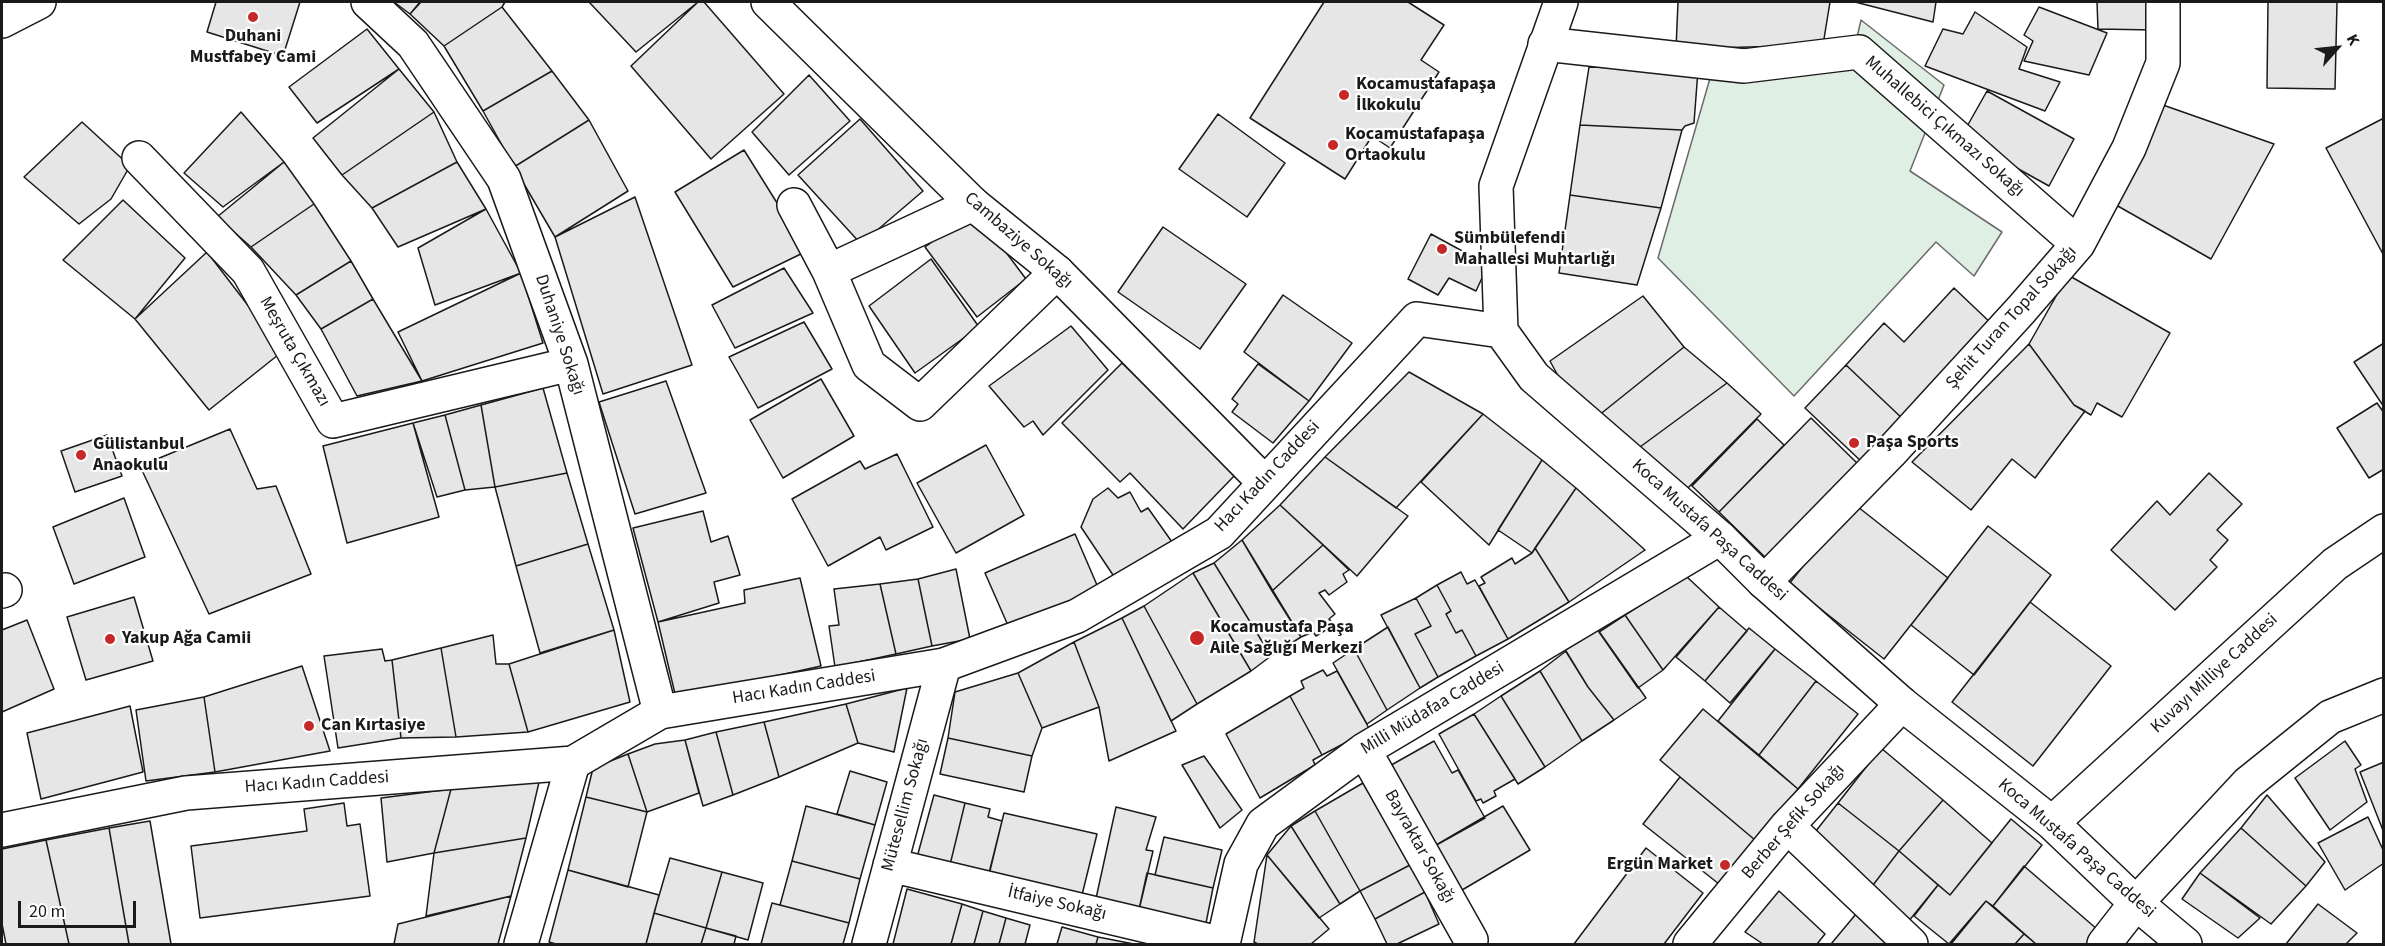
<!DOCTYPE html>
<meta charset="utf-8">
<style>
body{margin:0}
#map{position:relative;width:2385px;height:946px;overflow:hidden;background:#fff;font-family:"Source Sans 3",sans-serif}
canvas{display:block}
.frame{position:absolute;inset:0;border:3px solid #1a1a1a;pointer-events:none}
.north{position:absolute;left:2307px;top:18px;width:60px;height:60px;-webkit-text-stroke:4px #fff;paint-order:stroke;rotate:63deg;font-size:16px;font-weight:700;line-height:24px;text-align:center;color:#1a1a1a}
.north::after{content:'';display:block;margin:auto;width:21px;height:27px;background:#1a1a1a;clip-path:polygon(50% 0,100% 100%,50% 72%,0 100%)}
.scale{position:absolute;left:18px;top:901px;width:118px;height:27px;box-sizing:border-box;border:3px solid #1a1a1a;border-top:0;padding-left:8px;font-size:18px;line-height:21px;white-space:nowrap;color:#1a1a1a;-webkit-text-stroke:4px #fff;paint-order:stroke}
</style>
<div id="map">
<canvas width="2385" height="946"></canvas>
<div class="frame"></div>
<div class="north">K</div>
<div class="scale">20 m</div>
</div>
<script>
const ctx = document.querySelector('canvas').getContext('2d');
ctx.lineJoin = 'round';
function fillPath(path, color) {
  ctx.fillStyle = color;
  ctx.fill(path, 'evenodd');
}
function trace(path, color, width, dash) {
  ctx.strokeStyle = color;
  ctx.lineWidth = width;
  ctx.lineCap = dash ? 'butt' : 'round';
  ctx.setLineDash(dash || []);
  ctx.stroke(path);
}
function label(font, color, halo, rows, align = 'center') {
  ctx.font = font + ' "Source Sans 3",sans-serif';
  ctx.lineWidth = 4.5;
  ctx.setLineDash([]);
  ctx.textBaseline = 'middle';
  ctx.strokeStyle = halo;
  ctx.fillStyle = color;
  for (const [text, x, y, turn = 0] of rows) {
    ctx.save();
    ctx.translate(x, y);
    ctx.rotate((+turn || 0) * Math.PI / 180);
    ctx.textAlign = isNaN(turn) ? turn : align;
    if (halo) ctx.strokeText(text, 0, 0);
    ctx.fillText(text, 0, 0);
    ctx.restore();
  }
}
const green = new Path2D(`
 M1861,20L1944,85L1910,171L2002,232L1974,276L1936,242L1794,396L1658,258L1713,68L1851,63Z`);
const building = new Path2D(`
 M216,2H300L283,56L207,32Z
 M394,2H420L410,14Z
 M421,2H505L502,7L444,46L410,14Z
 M589,2H698L636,52Z
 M698,2H704L784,94L711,159L631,66Z
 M1324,2H1408L1444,25L1421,60L1439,72L1390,148L1372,136L1345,179L1250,118Z
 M1678,2H1830L1823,45L1676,49Z
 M1855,2H1936L1933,22Z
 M2097,2H2154V30L2098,29Z
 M2268,2H2337L2335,89L2267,88Z
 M502,7L552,71L483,111L444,46Z
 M2039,7L2107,33L2089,75L2024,61L2033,41L2024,35Z
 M1975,12L2027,47L2019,69L2060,82L2045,111L1925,66L1943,29L1963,34Z
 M367,29L399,69L317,123L289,87Z
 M1589,67L1698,70L1694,123L1685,126L1682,130L1580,125Z
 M399,69L434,112L342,175L313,138Z
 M552,71L589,120L514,167L483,111Z
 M809,75L850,121L789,175L752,132Z
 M1987,91L2074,139L2049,186L1961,137Z
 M2163,105L2274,144L2211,259L2109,201Z
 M241,112L284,162L223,207L184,173Z
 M434,112L457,162L372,208L342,175Z
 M1218,114L1285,163L1247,217L1179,169Z
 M2384,118V256L2326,148Z
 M860,119L923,191L861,244L798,175Z
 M589,120L628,191L555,237L514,167Z
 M82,122L130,166L111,199L79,224L24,177Z
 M1580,125L1682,130L1661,208L1570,195Z
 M744,150L807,251L733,287L675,192Z
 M284,162L314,204L251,247L217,217Z
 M457,162L486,209L398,247L372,208Z
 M1570,195L1661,208L1637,285L1559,273Z
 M635,197L692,365L603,394L555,237Z
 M123,200L185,258L135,319L63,260Z
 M314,204L351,261L296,295L251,247Z
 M486,209L521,273L435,305L418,248Z
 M975,211L1026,279L977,317L925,247Z
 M1163,227L1246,284L1200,349L1118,292Z
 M1431,234L1488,265L1476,291L1449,278L1438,295L1408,279Z
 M207,252L283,351L209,410L135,319Z
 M931,259L979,327L915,373L869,306Z
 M351,261L373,299L321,329L296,295Z
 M784,268L813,313L735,348L712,305Z
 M521,273L543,343L422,381L398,332Z
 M2068,275L2170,333L2122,417L2097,403L2091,415L2074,405L2029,344Z
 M1954,288L1994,326L1905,421L1846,365L1884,323L1904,342Z
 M1283,295L1352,343L1309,401L1244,352Z
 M1643,296L1684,347L1598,416L1576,409L1550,361Z
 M373,299L422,381L357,396L321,329Z
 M804,322L832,369L758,408L729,357Z
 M1071,326L1108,370L1043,435L1033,421L1024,427L989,386Z
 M2384,343V407L2354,362Z
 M2029,344L2074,405L2085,411L2035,478L2012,459L1971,510L1912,462Z
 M1684,347L1727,383L1640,447L1598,416Z
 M1122,363L1236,474L1183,529L1130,473L1120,482L1062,423Z
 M1258,364L1309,401L1273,443L1232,412L1238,404L1232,399Z
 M1846,365L1905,421L1864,464L1805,408Z
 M1409,372L1483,414L1396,508L1325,457Z
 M821,379L854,436L783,478L750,420Z
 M666,381L706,493L635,514L599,402Z
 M1727,383L1761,414L1683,493L1640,447Z
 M543,388L567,473L495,487L481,405Z
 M2377,403L2384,413V469L2369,478L2337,428Z
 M481,405L495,487L465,490L445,415Z
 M1483,414L1542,460L1489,545L1421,482Z
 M445,415L465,490L437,497L413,423Z
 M1811,418L1859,465L1768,560L1719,512Z
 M1757,419L1784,445L1719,512L1692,486Z
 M413,423L439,517L347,543L323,446Z
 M230,429L257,489L276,486L311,574L209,614L140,466Z
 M107,435L122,476L75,492L61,451Z
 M986,445L1024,515L956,553L917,483Z
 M897,454L933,527L886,550L880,537L828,566L792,499L860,461L865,469Z
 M1325,457L1408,516L1357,576L1280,505Z
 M1542,460L1576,488L1532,553L1498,530Z
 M567,473L588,544L516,566L495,487Z
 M2209,473L2242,504L2217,530L2228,540L2210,560L2217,567L2175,610L2111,550L2157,501L2170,515Z
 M1108,488L1118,498L1130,492L1141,512L1148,508L1172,542L1117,581L1081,527L1093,499Z
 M1576,488L1645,550L1569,602L1535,548Z
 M124,498L145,557L74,584L53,527Z
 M1853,503L1948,578L1884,659L1789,584Z
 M1280,505L1323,545L1272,591L1242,540Z
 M703,511L711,542L728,536L740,575L714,582L719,603L658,622L633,528Z
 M1988,526L2051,575L1974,675L1911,625Z
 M1075,534L1100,592L1010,630L985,573Z
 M1242,540L1301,637L1271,656L1214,563Z
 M588,544L614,630L540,653L516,566Z
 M1323,545L1349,570L1343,574L1347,582L1329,595L1325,590L1319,593L1335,614L1329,619L1334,625L1316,636L1313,632L1301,637L1272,591Z
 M1535,548L1569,602L1508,639L1479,586L1485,583L1481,577L1512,558L1515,564L1532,553Z
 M1214,563L1271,656L1251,671L1193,573Z
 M956,569L970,639L932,646L918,579Z
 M1461,572L1467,584L1475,580L1508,639L1476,656L1462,630L1456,633L1446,614L1451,611L1437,585Z
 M1193,573L1251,671L1197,704L1144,606Z
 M1686,576L1719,607L1663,670L1625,615Z
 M800,578L821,666L676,698L658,622L745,603L744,590Z
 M918,579L932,646L896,654L880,584Z
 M880,584L896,654L835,667L829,626L839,625L834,589Z
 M1437,585L1451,611L1446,614L1456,633L1462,630L1476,656L1438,677L1415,634L1431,626L1416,598Z
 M134,597L153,661L86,680L67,617Z
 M1416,598L1431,626L1415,634L1438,677L1420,688L1381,615Z
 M2030,602L2111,666L2033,766L1952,702Z
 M1144,606L1197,704L1171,721L1122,618Z
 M1719,607L1747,631L1705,681L1676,657Z
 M1625,615L1663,670L1638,688L1599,632Z
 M1122,618L1176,731L1109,761L1099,707L1074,642Z
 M27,620L54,689L2,712V630Z
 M1388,627L1420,688L1387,710L1354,649Z
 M1749,628L1775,649L1730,703L1705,681Z
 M614,630L630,702L528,732L509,664Z
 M1598,630L1646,698L1614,720L1588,687L1565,650Z
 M493,635L496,664H509L528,732L456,737L441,648Z
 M1074,642L1099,707L1042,728L1018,673Z
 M441,648L456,737L401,738L392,660Z
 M382,649L385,661L392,660L401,738L338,748L324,656Z
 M1354,649L1387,710L1367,724L1333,663Z
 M1775,649L1816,681L1759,755L1718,721Z
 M1566,651L1588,687L1614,720L1582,741L1540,671Z
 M302,666L330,751L215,772L204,697Z
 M1323,670L1327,676L1337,671L1370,730L1322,755L1290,696L1304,688L1301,681Z
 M1540,671L1582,741L1545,767L1501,696Z
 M1018,673L1042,728L1032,756L948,738L955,692Z
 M1816,681L1858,714L1798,789L1759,755Z
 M907,688L894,752L858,743L846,704Z
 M1290,696L1322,755L1313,760L1315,765L1260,798L1226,734Z
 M1501,696L1545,767L1518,784L1474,714Z
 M204,697L215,772L146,781L136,710Z
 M846,704L858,743L779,777L764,722Z
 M130,706L143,772L41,799L27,733Z
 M1703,709L1798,789L1755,840L1660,760Z
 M1474,714L1515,779L1494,791L1496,796L1483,803L1481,799L1476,801L1439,734Z
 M764,722L779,777L733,795L716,732Z
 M716,732L733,795L703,806L685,740Z
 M948,738L1032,756L1024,792L940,774Z
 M685,740L699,793L647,812L628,754L655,744Z
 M1434,741L1452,773L1458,770L1485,818L1431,848L1386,768Z
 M2345,741L2361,765L2355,769L2367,802L2330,830L2295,778Z
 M1881,748L1943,800L1899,851L1838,803Z
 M628,754L647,812L586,797L593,768Z
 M1204,756L1242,810L1220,828L1182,765Z
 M2384,762V833L2360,772Z
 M850,771L887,782L875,825L837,814Z
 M1680,777L1755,840L1719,884L1643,824Z
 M540,778L526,838L434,853L451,789Z
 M1363,783L1410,865L1360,891L1315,811Z
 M451,789L434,853L387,862L381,798Z
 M934,795L965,803L949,869L916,861Z
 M2267,795L2325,862L2306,886L2241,828Z
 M586,797L647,812L628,887L568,870Z
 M1943,800L1992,843L1950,895L1899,851Z
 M344,803L347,826L360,824L370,896L200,918L191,846L307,831L304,809Z
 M965,803L990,809L988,817L1002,821L988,879L949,869Z
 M1838,803L1899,851L1870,889L1808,841Z
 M806,806L875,825L860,879L792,861Z
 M1503,806L1530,850L1457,893L1431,848Z
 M1116,807L1156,817L1146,850L1153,851L1138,914L1095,903Z
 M1315,811L1360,891L1340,904L1291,826Z
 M1004,813L1097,834L1082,895L989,873Z
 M2368,817L2384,852V863L2345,890L2318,843Z
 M2011,819L2042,845L1993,906L1986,901L1949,944L1914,916L1938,885L1950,895Z
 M150,821L171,944H129L109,828Z
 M1291,826L1340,904L1319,918L1267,855Z
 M109,828L129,944H69L46,840Z
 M2241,828L2306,886L2271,924L2200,873Z
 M1164,837L1222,850L1213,888L1155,875Z
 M526,838L511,896L426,916L434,853Z
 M46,840L69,944H6L2,924V849Z
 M1646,848L1703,893L1664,944H1574Z
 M1899,851L1938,885L1908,922L1870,889Z
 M1267,855L1329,929L1311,944H1258L1254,942Z
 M670,858L722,872L706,928L654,913Z
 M792,861L860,879L849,923L780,905Z
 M1410,865L1425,892L1375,919L1360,891Z
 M2024,866L2098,930L2086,944H2036L1993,906Z
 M568,870L659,895L646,944H556L549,942Z
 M722,872L763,883L748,940L706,928Z
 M1147,873L1213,888L1205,928L1138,914Z
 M2200,873L2260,918L2238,938L2182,899Z
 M907,889L962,904L951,944H893Z
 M1779,891L1825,934L1817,944H1763L1745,932Z
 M1425,892L1439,924L1397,944H1387L1375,919Z
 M511,896L498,944H394L398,924Z
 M1986,901L2024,934L2015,944H1951Z
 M772,903L849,923L843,944H761Z
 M962,904L983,911L974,944H951Z
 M2318,904L2357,933L2346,944H2286Z
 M983,911L1006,918L999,944H974Z
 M654,913L706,928L701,944H646Z
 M1856,914L1894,944H1831Z
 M1006,918L1030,925L1025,944H999Z
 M1062,927L1098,937L1096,944H1057Z
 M706,928L736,936L734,944H701Z
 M2024,934L2036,944H2015Z
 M1098,937L1134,944H1096Z`);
const street = new Path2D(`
 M368,2L413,44L504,179L571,364L660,712
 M2,21L39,2
 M1545,44L1744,66L1859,52L2078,244
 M139,158L248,271L333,421L571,364
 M794,205L829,271L869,365L920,404L1057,272
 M829,271L973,204
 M1764,582L1890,453L2021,310L2078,244L2129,148L2163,63V2
 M2,591L5,590
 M1364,750L1471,940L1470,944
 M1787,826L1911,944
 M890,865L1223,944
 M521,944L573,763
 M869,944L944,665
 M1223,944L1241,864L1263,824L1364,750L1720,538
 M1690,944L1787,826L1902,704
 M2104,944L2136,903L2248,783L2330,717L2384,695`);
const secondary = new Path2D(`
 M768,2L973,204L1057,272L1265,483
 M1561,2L1496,186L1501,331L1534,377L1720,538L1764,582L1902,704L2052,823L2136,903L2185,944
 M2052,823L2335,564L2384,531
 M2,830L186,793L573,763L660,712L944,665L1077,616L1219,533L1417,319L1501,331`);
const markers = [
 [253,17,6,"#c62828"],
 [1344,95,6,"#c62828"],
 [1333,145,6,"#c62828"],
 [1442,249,6,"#c62828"],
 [1854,443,6,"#c62828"],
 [81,455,6,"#c62828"],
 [1197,638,8,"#c62828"],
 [110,639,6,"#c62828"],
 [309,726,6,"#c62828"],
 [1725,865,6,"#c62828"]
];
const poiNames = [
 ["Duhani",253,37,"center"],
 ["Mustfabey Cami",253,58,"center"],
 ["Kocamustafapaşa",1356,85],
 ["İlkokulu",1356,106],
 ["Kocamustafapaşa",1345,135],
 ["Ortaokulu",1345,156],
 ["Sümbülefendi",1454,239],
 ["Mahallesi Muhtarlığı",1454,260],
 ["Paşa Sports",1866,443],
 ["Gülistanbul",93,445],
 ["Anaokulu",93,466],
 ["Kocamustafa Paşa",1210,628],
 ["Aile Sağlığı Merkezi",1210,649],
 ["Yakup Ağa Camii",122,639],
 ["Can Kırtasiye",321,726],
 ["Ergün Market",1713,865,"right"]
];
const streetNames = [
 ["Muhallebici Çıkmazı Sokağı",1944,127,41],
 ["Cambaziye Sokağı",1018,241,41],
 ["Şehit Turan Topal Sokağı",2012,318,-48],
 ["Duhaniye Sokağı",559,335,72],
 ["Meşruta Çıkmazı",294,352,60],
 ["Hacı Kadın Caddesi",1268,477,-47],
 ["Koca Mustafa Paşa Caddesi",1709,531,42],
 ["Kuvayı Milliye Caddesi",2215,674,-43],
 ["Hacı Kadın Caddesi",804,688,-9],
 ["Milli Müdafaa Caddesi",1433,709,-31],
 ["Hacı Kadın Caddesi",317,783,-4],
 ["Mütesellim Sokağı",906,805,-75],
 ["Berber Şefik Sokağı",1794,822,-49],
 ["Bayraktar Sokağı",1419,847,61],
 ["Koca Mustafa Paşa Caddesi",2076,849,41],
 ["İtfaiye Sokağı",1057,904,13]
];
fillPath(green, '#e0efe3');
trace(green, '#6a6a6a', 1.5);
fillPath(building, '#e6e6e6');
trace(building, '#1a1a1a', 1.5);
trace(street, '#1a1a1a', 36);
trace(secondary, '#1a1a1a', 36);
trace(street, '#fff', 33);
trace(secondary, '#fff', 33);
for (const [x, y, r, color] of markers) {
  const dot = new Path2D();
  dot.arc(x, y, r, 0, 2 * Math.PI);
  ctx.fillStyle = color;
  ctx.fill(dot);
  trace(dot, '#fff', 2);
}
label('bold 18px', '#1a1a1a', '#fff', poiNames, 'left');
label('18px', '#1a1a1a', '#fff', streetNames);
</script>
